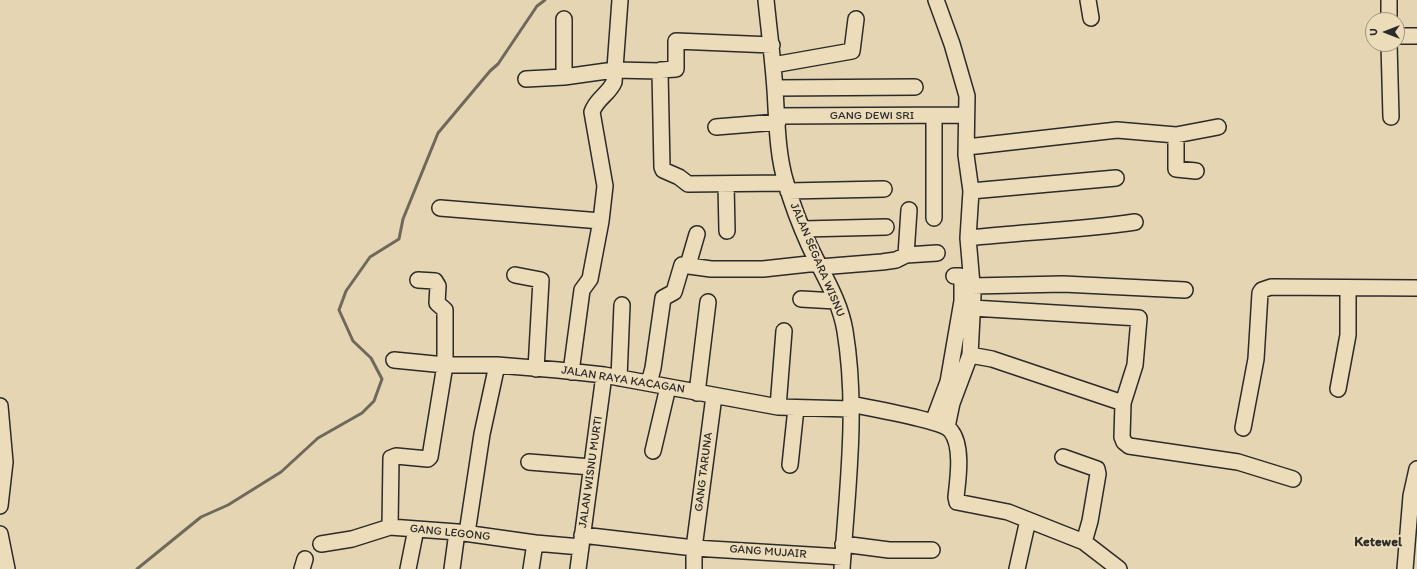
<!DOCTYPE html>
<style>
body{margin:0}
#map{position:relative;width:1417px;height:569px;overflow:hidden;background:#e5d5b3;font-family:Itim,sans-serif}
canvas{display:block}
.north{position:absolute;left:1365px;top:12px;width:40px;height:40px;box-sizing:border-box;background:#eddcb9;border:1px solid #9f9580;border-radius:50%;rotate:270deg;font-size:11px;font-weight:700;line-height:16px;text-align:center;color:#2b2b2b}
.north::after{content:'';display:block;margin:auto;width:14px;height:18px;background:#2b2b2b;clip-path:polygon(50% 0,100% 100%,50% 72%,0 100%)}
</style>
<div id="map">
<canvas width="1417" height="569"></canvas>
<div class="north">U</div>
</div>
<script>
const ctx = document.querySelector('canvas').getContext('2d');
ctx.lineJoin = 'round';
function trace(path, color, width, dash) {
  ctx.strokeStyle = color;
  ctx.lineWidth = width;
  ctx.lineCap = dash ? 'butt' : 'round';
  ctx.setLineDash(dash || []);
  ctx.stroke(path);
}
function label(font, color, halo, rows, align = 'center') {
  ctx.font = font + ' Itim,sans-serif';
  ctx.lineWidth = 4;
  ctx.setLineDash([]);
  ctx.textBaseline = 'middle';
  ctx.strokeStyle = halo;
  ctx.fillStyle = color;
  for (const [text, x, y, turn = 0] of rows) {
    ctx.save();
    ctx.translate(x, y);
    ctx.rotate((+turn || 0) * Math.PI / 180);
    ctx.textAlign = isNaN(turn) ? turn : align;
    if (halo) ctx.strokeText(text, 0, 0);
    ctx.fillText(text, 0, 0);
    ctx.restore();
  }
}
const stream = new Path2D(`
 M137,569L201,517L228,505L281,472L318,438L362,413L374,401L382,379L371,358L353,341L339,310L346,291L370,257L399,239L403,219L438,133L490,71L498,64L537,6L545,0`);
const minor = new Path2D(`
 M766,0C769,30 773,60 775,90C777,120 777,154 786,183C792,204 800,225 809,245C822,273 840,300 845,331C858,410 847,490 842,569
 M936,0L952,44L967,96L966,155L971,191L968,238L973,296L970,355L952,403L947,427
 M1088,0L1091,18
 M1389,0V20
 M564,19V77L614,70L660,71
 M1397,36H1417
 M1389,44L1391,117
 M772,45L676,41V69L661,70L660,72L662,167L663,170L679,177L688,184L786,183
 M773,65L852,51L856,19
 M526,79L564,77
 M775,88L915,87
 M777,116L966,115
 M934,116V218
 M716,127L778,122
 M1176,135V169L1196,171
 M967,147L1117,130L1176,135L1218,127
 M726,184L727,231
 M788,191L884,189
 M971,191L1116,178
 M440,208L601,221
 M803,229L886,227
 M968,238C1024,232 1080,230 1135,222
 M906,255L909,210
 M688,265L697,234
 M820,267L882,262L896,260L906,255L937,253
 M515,275L541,280L536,369
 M972,286L1063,284L1185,290
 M801,299L836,301
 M970,355L992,359L1123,403L1135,365L1139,318L972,308
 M394,360L445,365H497L558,370L604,375L778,407L851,409
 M571,372L582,290L590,279L601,221L605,186L592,112C596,99 609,94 614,82L620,0
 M619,378L622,305
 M649,383L653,368L663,298L674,292L682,265L711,269H763L818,263
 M1338,389L1348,335V288
 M697,393L708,302
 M1123,403L1122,437L1124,442L1129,446L1238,462L1293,479
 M851,404C868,408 943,420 951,431C963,446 958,479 956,497L957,502L1008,512L1084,542L1119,569
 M0,406L5,462L0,506
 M778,407L784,331
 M933,422L948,382L962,301V279L960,276H954
 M1243,428L1256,359L1260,293L1262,290L1271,287L1417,288
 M653,451L668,387
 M1063,457L1097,469L1098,474L1090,521L1084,542
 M529,462L591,467
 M790,465L796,408
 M390,527L391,458L396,456L428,459L430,457L445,365V310L437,303L438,286L435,281L418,280
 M467,533L482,434L497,365
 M0,534L7,569
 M582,535L694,548L843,557
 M321,544L352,539L390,527L457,532L535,543L581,547
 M843,544L889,550H932
 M302,569L305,559
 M408,569L416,529
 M452,569L457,532
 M531,569L535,543
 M578,569L604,375
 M694,569V548L714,396
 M1017,569L1028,520
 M1405,569L1411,496L1417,469`);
const streetNames = [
 ["GANG DEWI SRI",872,116],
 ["JALAN SEGARA WISNU",817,260,67],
 ["JALAN RAYA KACAGAN",623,380,9],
 ["JALAN WISNU MURTI",591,472,-82],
 ["GANG TARUNA",704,472,-83],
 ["GANG LEGONG",450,533,6],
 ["GANG MUJAIR",768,552,4]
];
const quarterNames = [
 ["Ketewel",1378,542]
];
trace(stream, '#6e695c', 3);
trace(minor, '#2b2b2b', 18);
trace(minor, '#eddcb9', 15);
label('12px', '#2b2b2b', '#eddcb9', streetNames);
label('bold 14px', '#2b2b2b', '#eddcb9', quarterNames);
</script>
